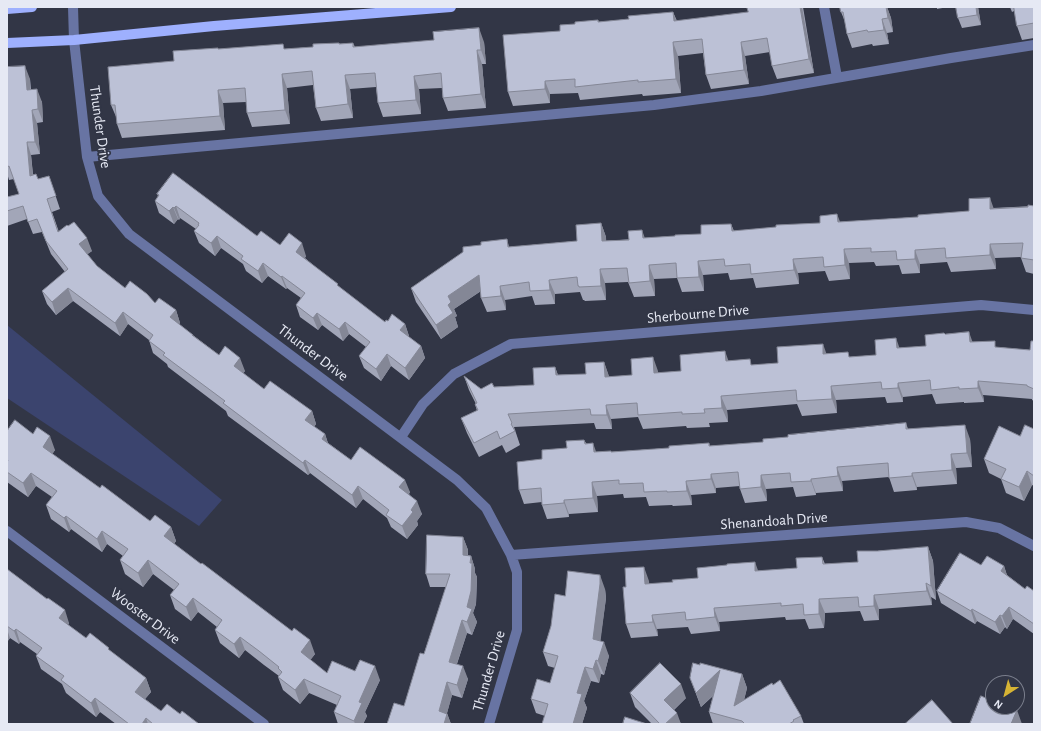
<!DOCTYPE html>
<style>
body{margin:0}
#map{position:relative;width:1041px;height:731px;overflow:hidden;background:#323646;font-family:"Alegreya Sans",sans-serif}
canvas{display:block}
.frame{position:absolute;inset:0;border:8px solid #e6e9f4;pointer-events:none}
.north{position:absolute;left:985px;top:675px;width:40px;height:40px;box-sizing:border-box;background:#323646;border:1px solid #7a7e8c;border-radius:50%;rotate:216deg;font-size:11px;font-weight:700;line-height:16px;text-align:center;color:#e6e9f4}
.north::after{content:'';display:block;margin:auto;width:14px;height:18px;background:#d7b434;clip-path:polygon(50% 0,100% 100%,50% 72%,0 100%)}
</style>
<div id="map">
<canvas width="1041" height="731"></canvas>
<div class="frame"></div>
<div class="north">N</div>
</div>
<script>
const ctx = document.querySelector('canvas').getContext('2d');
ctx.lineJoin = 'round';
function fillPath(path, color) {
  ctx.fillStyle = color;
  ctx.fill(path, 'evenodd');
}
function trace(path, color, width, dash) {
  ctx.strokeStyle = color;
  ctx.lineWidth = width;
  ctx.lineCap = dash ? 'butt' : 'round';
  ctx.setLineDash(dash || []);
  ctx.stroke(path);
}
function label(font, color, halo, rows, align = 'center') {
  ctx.font = font + ' "Alegreya Sans",sans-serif';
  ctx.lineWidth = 4;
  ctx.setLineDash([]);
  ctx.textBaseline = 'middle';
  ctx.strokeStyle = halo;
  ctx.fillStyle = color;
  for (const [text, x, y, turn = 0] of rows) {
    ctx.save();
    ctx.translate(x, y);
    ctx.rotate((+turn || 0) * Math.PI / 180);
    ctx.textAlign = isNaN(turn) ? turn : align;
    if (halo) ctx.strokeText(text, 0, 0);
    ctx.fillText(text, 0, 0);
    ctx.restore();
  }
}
const green = new Path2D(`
 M7,325L222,500L199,526L7,398Z`);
const minor = new Path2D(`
 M73,7L74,40L87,157L98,196L129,234L457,480L486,508L511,555L517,572V630L489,724
 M824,7L837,77
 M87,157L654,105L761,91L951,58L1034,45
 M401,437L423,404L454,374L511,344L981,305L1034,310
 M7,531L264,724
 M511,555L966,522L999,528L1034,546`);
const major = new Path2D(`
 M7,9L32,7
 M7,43L74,40L214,26L451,7`);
const wall = new Path2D(`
 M803,7L814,73L777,79L772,66L770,52L745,56L749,84L711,89L706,75L703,53L678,56L681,93L643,96L642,94L580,100L578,93L550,94V103L513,106L508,92L560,31L575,24L598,20L599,22L629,19L673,12L677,21Z
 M840,7H887L891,18L893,32L887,33L889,44L873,46L872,44L852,48L847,34L846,24L841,12Z
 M937,7H948L937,9Z
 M956,7H978L981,25L962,28L958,18Z
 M1010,7H1034V38L1022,40L1017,26L1014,11L1012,12Z
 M484,42L486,64H482L486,108L448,111L443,98L442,88L419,89L421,114L383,117L378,103L376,87L350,89L353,118L321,121L316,108L313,85L287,88L290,124L252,127L247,113L246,102L223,103L225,130L122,138L117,124V119L111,105L174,61L218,49H285L313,47L339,43L340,44L353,43L355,47Z
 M7,67L30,79L31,89L42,102L43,122L37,123L40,154L31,155L33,174L38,179L49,176L60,209L52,212L59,232L92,251L87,254L97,266L125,288L155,303L176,310L180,323L179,324L194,336L219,355L245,371L243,373L264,389L312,411L316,424L314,427L325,434L328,443L351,460L410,492L409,494L422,514L417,521L418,525L407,539L391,527L387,518L363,499L356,508L310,473L308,475L228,416L226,411L168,367L167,364L153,353L149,340L128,324L120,336L73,301L56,315L47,304L42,291L65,272L51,254L42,232L33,234L27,219L7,226V197L19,194L14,179L9,180L7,173Z
 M157,194L280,245L306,256L305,258L340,288L385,322L388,321L405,324L409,336V337L421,346L425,358L409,380L391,366L381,381L364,368L359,356L366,347L349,334L343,341L322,325L318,330L300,317L296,305L301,298L287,288L286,289L268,276L262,283L246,271L243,264L221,248L215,256L199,243L194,231L196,229L180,218L179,220L178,219L174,224L159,213L155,201L158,196Z
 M1034,206V274L1026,272L1021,258V257L995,258L996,269L951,272L947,262L920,264V273L902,274L899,265L876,266L874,262L849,263L850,279L829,281L825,271L798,273L799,284L756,288L753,278L730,280L728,273L703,275L704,291L682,292L677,278L654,279L655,296L634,297L628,282L605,283L606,300L585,301L584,300H583L580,292L555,294V304L535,305L532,296L505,300L506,310L487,312L481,298V291L454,309L457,316L455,317L458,327L441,339L416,302L411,288L481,245L507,239L509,247L577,241L601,223L606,237V241L701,234L731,224L734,231L840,222L918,217L993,208Z
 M945,334L973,342L997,347L1030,350L1034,341V401L1032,400V399L983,395L984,402L964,403V402L936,404L932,394L903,397V402L887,403L885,397L836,400L837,413L802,416L797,404L727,410L728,422L709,423L710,427L687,428L686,426L643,429L638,417L611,419L612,429H596L594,423L514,427L520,445L506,453L502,445L479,457L467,433L461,418L477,411L475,404H476L469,390L464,376L481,389L494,387L534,385L555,367L558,375L586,374L604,362L609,377L632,375L658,371V373L681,371L729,361L752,365L778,363L826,354L850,357L876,355L900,348L926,346Z
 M906,423L908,429L970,439L972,467L956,468L957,484L917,487V490L894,492L889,477L842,481L843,491L816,493V495L796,497L793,487L766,489L767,501L745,503L740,489V486L716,488V493L691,495L692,505L673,506L672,505L649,506L646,497L624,498L623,494L597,496L598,512L569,514V517L547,519L542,505V502L524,504L519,490L542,459L584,440L586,443L596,452H611L669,448L709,443L710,446L763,442L788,437Z
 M1034,429V486L1032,485L1024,501L1006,493L1001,479L989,473L984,459L1020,436Z
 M7,431L55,450L52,454L100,488L150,521L171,527L176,541L174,544L315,654L310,660L327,673L355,671L380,680L365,712L367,716L363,724H338L334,712L337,705L309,693L300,704L283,690L278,677L279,676L264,665L245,650L239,658L220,643L215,630L217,627L198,612L191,621L175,609L170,595L174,590L153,574L143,587L125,574L120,560L123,556L107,544L102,552L71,529L69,532L51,519L46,505L52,497L36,486L28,497L7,482Z
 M463,537L468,550V555L471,556L475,569V573L477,577L476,604L473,613L477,622L472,635L467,633L457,664L468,679L462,698L452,695L447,713L451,724H387L404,706L424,654L446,587H430L426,574Z
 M928,547L933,561L936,600L931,597L932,605L879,609V620L864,621L860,611L825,613L824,628L809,629L805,619L786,620L785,617L719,622L720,631L691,634L688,627L657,629L658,636L631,638L626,624V587L649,581V584L673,582L698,578L758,571L797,568L822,557L825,564L858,562L877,551Z
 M981,565L1004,566L1007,575L1025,589L1034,591V634L1013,619L1007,629L1005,627L1000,634L977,621L975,624L941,603L937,591Z
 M7,567L8,570L69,623L68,625L86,638L110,651L146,678L151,692L145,699L161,711L180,714L199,724H116L100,712L96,717L66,693L62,684L41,669L36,656L37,654L20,642L19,644L10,638L7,642Z
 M605,589L606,598L600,641L609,656L604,675L601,674L599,683L591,681L584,701L587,708L582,724H542L545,716L536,713L531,699L550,683L555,668L548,666L543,652L551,626L565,596Z
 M742,674L747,688L744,700L773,685L801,716L804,724H713L709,712L713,696L701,707L690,678Z
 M630,693L686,698L674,710L681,724H652L635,707Z`);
const shadedWall = new Path2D(`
 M800,7H802L814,73L809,59Z
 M886,7H887L891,18L893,32L888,18Z
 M976,7H978L981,25L977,15Z
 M673,12L678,25L674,21Z
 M882,19L887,33L889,44L884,30Z
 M479,28L484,42L486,64L481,50Z
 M673,42L678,56L681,93L676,79Z
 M741,42L745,56L749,84L744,70Z
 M477,50L482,64L486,108L481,94Z
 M25,66L30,79L31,103L27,90Z
 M282,74L287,88L290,124L285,110Z
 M345,75L350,89L353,118L348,104Z
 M414,76L419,89L421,114L416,100Z
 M545,81L550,94V103L545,89Z
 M37,89L42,102L43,122L38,109Z
 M218,90L223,103L225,130L220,116Z
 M32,110L37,123L40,154L35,142Z
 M27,142L31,155L34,188L30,176Z
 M990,198L995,212L990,209Z
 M176,206L180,218L179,220L174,208Z
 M173,207L178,219L174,224L169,211Z
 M837,214L843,229L838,222Z
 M601,223L606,237L607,255L602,241Z
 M731,224L736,238L732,231Z
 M642,230L647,244L643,238Z
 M217,236L221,248L215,256L211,243Z
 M87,238L92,251L84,257L79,244Z
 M302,243L306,256L300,264L296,252Z
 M990,244L995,258L996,269L990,255Z
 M844,249L849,263L850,279L845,265Z
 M915,250L920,264V273L915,259Z
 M793,259L798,273L799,284L794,270Z
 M698,261L703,275L704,291L699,277Z
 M263,263L268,276L262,283L258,271Z
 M649,265L654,279L655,296L650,281Z
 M600,269L605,283L606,300L601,286Z
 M479,275L484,289L454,309L457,316L455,317L458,327L441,339L436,325L448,305V296Z
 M282,276L287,288L286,289L281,277Z
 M549,280L555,294V304L550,290Z
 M500,286L505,300L506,310L501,296Z
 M68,288L73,301L56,315L52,302Z
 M176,310L180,323L175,330L170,317Z
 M123,312L128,324L120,336L115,323Z
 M317,313L322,325L318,330L313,318Z
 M345,322L349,334L343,341L339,329Z
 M405,324L409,336L405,342L400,330Z
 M969,332L974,346L970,342Z
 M896,338L901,352L897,348Z
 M823,344L828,358L823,354Z
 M421,346L425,358L409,380L405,368Z
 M725,351L730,365L726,361Z
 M387,354L391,366L381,381L376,369Z
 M653,357L658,371L659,387L654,373Z
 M240,358L245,371L239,379L234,366Z
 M604,362L609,376L610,391L605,377Z
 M555,367L560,381L556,375Z
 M978,381L983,395L984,402L978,388Z
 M898,383L903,397V402L898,388Z
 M831,386L836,400L837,413L832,399Z
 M721,396L727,410L728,422L722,408Z
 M606,405L611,419L612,429L607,415Z
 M312,411L316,424L310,433L305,420Z
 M965,425L970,439L972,467L967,453Z
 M325,434L329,447L322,439Z
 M50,436L55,450L48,461L43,447Z
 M593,443L598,457L594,452Z
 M951,454L956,468L957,484L952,470Z
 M305,460L310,473L308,475L303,463Z
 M837,467L842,481L843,491L838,476Z
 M1027,471L1032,485L1024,501L1019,487Z
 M31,473L36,486L28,497L23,483Z
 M912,473L917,487V490L912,476Z
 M711,474L716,488V493L711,479Z
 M761,475L766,489L767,501L761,487Z
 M811,479L816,493V495L811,481Z
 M405,480L410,492L404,500L399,487Z
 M686,481L691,495L692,505L687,491Z
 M592,482L597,496L598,512L593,498Z
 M358,486L363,499L356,508L352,495Z
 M564,500L569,514V517L564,503Z
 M417,501L422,514L417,521L418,525L407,539L402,526L411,510Z
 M66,516L71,529L69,532L64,518Z
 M171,527L176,541L169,550L164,536Z
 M102,531L107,544L102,552L97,539Z
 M463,537L468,550L467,568L463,555Z
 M928,547L933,561L936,600L931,586Z
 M471,556L475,569V573L477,577L476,604L473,613L477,622L472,635L467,622V607Z
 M148,560L153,574L143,587L138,573Z
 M755,562L760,576L755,571Z
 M1004,566L1008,579L1001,571Z
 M644,567L649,581L650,599L645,584Z
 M600,575L605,589L606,598L599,653L593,639Z
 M926,583L931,597L932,605L927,591Z
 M874,595L879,609V620L874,606Z
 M193,598L198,612L191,621L186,607Z
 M819,599L825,613L824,628L819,614Z
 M1009,607L1013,619L1007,629L1002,616Z
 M714,608L719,622L720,631L715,617Z
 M972,609L977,621L975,624L971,611Z
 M65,610L69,623L63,631L59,618Z
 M652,615L657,629L658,636L653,622Z
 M1000,615L1005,627L1000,634L995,622Z
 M462,620L467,633L453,675L449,662Z
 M7,629L10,638L7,642Z
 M16,629L20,642L19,644L14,631Z
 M240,637L245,650L239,658L234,644Z
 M310,640L315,654L306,666L301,652Z
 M604,642L609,656L604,675L598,661Z
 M596,660L601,674L599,683L593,669Z
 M375,666L380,680L365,712L367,716L363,724H355L354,721L359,702Z
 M463,666L468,679L462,698L457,685Z
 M585,667L591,681L584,701L587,708L582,724H573L577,693Z
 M720,670L725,684L701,707L696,693Z
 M742,674L747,688L739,720L734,706Z
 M146,678L151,692L140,705L135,692Z
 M304,679L309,693L300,704L295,690Z
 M447,682L452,695L444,724L439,711Z
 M681,684L686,698L669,714L664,700Z
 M95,698L100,712L96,717L91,703Z
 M1017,710L1022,724H1011Z
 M677,713L681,724H665Z
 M447,714L451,724H444Z
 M146,718L148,724H142Z`);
const building = new Path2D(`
 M747,7H800L809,59L772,66L767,38L741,42L744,70L706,75L702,39L673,42L676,79L638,82V80L575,87V79L545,81V89L508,92L503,35L560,31V25L575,24V22L598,20V22L629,19L628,16L673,12L674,21L748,12Z
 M840,7H886L888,18L882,19L884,30L868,32L867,30L847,34L843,12H841Z
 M956,7H976L977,15L958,18Z
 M1014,7H1034V23L1017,26Z
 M479,28L481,50H477L481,94L443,98L441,73L414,76L416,100L378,103L375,73L345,75L348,104L316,108L312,71L282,74L285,110L247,113L245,88L218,90L220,116L117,124L115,105H111L108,67L174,61L173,51L218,48V49L283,44L284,49L313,47V44L339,43V44L353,43V47L434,40L433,32Z
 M25,66L27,90L37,89L38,109L32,110L35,142H27L30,176L36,174L38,179L49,176L56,196L47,199L58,232L67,225L68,226L74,222L87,238L79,244L97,266L125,288L130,281L147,294L155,303L159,298L176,310L170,317L193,335H192L219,355L225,346L240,358L234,366L264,389L270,381L312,411L305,420L325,434L322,439L351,460L360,447L405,480L399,487L417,501L411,510L413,512L402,526L386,515L389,510L358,486L352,495L305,460L303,463L223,403L225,401L163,355L165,353L149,341L153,335L123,312L115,323L68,288L52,302L42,291L68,269L46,241L37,219L28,222L23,206L7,211V197L19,194L9,166L7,167V67Z
 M173,173L257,236L261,231L280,245L289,233L302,243L296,252L338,284L337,285L385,322L386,320L388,321L392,314L405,324L400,330L421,346L405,368L387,354L376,369L359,356L370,342L345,322L339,329L317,313L313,318L296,305L305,293L282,276L281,277L263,263L258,271L241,259L243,256L217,236L211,243L194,231L199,225H198L199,223L176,206L174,208L173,207L169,211L155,201L159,195L157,194Z
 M990,198V209L1028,207V205L1034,206V260L1021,258L1023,243L990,244V255L946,258L945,248L915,250V259L897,260L896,251L871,252V248L844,249L845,265L824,267L823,257L793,259L794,270L751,274L750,264L725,266L724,259L698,261L699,277L677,278L676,263L649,265L650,281L629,283L627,268L600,269L601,286L579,287V286H578L577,277L549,280L550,290L530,291L529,282L500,286L501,296L481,298L479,275L448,296L451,302L448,305L453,313L436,325L411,288L463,252V247L481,245V242L507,239L508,247L577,241L576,225L601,223L602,241L629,240L628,231L642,230L643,238L675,236V235L701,234V225L731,224L732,231L776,227V225L820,223V216L837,214L838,222L918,217V215L969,211V199Z
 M969,332L970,342L995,341V347L1030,350L1031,341H1034V389L1027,386V385L978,381V388L959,389V387L931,390L930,380L898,383V388L882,389L881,382L831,386L832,399L797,401L796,390L721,396L722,408L704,409L705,413L682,414V412L638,415L637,403L606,405L607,415H591L590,409L508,414L512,423L511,424L515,431L500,439L497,431L474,443L461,418L478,410L475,404L477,403L464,376L481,389L492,383L494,387L534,385L533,368L555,367L556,375L586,374L585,363L604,362L605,377L632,375L631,359L653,357L654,373L681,371L680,355L725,351L726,361L750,359L751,365L778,363L777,347L823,344V354L848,352L849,357L876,355L875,340L896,338L897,348L926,346L925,335L944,333L945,334Z
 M15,420L33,434L37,427L50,436L43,447L100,488L102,485L150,521L155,515L171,527L164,536L201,564L202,563L292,631L294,628L310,640L301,652L327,673L332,661L355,671L360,660L375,666L359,702L362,703L354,721L334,712L341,696L304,679L295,690L278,677L282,672L278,668L279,667L259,651L240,637L234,644L215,630L222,620L193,598L186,607L170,595L179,584L148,560L138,573L120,560L128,549L102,531L97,539L66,516L64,518L46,505L57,491L31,473L23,483L7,472V462L8,460H7V431Z
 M906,423V429L965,425L967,453L951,454L952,470L912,473V476L889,478L888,463L837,467L838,476L811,479V481L791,482L790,473L761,475V487L740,489L738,472L711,474V479L686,481L687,491L667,492V491L644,492L643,483L619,484V480L592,482L593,498L564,500V503L542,505L541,488L519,490L517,462L542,459V450L567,448L566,441L584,440L585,444L593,443L594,452L611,451V452L669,448V446L709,443V446L763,442V439L788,437V435Z
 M1025,425L1034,429V476L1027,471L1019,487L1001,479L1006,469L984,459L999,426L1020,436Z
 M427,535L463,537V555L471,556L470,563H472L471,591L467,607L472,609L467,622L462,620L449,662L463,666L457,685L447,682L439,711L447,714L444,724H387L394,703L404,706L420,653L424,654L450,574H426Z
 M928,547L931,586L926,583L927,591L874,595V606L859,607L858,597L819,599V614L804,615L803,604L781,606V603L714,608L715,617L686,620L685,612L652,615L653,622L626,624L623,587H626L625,568L644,567L645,584L673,582L672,580L698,578L697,568L727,565V564L755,562V571L797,568L796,558L822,557L823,564L858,562L857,551H877Z
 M960,553L981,565L987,556L1004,566L1001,571L1025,589L1027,586L1034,591V624L1009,607L1002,616L1000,615L995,622L972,609L971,611L937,591Z
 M7,569L47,599L48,598L65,610L59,618L86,638L90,633L109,648L108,649L146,678L135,692L161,711L167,704L180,714L182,711L199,724H153L146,718L142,724H129L95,698L91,703L61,680L64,676L36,656L42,648L16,629L14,631L7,626Z
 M568,571L600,575V584L593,639L604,642L598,661L596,660L593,669L585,667L577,693L582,694L573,724H542L548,704L531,699L537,679L550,683L558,656L543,652L551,626L555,594L565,596Z
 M660,663L681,684L664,700L677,713L665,724H660L630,693Z
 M693,663L700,665V663L742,674L734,706L772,683L773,685L780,680L801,716L793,720L794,721L789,724H745L742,721L709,712L720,670L696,693L690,678Z
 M981,696L993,701V707H1009L1017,710L1011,724H970Z
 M932,700L953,724H905Z
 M625,717L647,724H623Z`);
const streetNames = [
 ["Thunder Drive",100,127,82],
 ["Sherbourne Drive",698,314,-5],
 ["Thunder Drive",313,353,37],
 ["Shenandoah Drive",774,521,-4],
 ["Wooster Drive",145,616,37],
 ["Thunder Drive",489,671,-74]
];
fillPath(green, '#3b446e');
trace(minor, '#6874a3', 10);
trace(major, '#9eb0fe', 10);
fillPath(wall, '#a2a6b8');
fillPath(shadedWall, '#848796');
fillPath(building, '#bcc1d6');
trace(building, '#848796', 1);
label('15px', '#e6e9f4', '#323646', streetNames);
</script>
